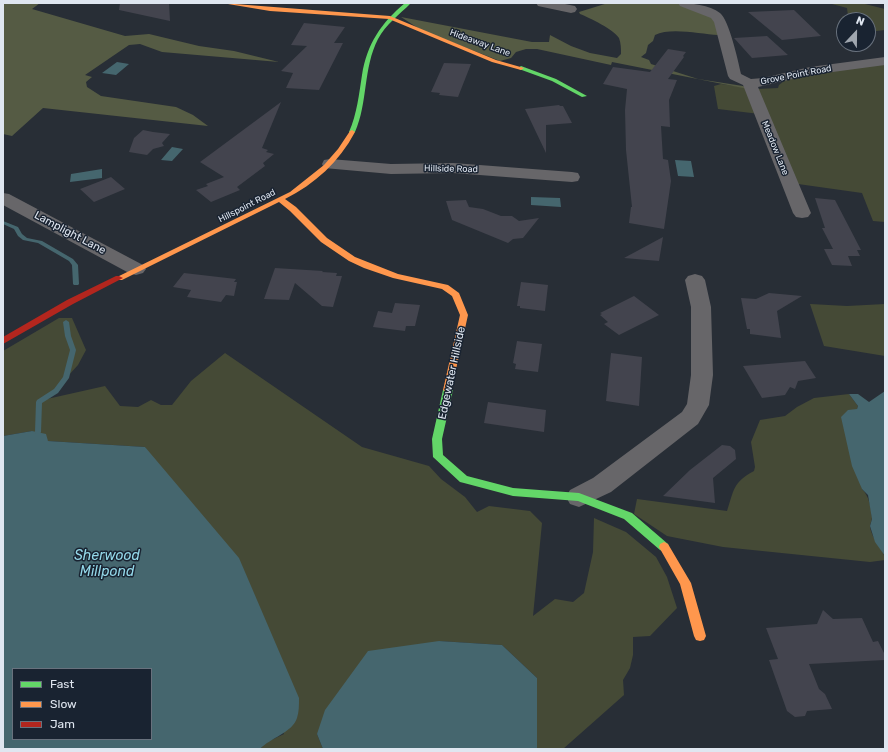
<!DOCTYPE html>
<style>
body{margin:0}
#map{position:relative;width:888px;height:752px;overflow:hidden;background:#282e36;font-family:Rubik,sans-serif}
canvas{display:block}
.frame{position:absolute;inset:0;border:4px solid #dfe6f0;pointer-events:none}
.legend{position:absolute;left:12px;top:668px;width:140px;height:72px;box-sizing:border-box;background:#192331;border:1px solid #68717d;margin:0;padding:5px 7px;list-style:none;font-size:12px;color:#dfe6f0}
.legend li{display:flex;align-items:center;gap:8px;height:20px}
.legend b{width:20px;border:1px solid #68717d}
.north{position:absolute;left:836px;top:12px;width:40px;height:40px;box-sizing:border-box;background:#192331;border:1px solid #68717d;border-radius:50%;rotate:22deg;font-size:11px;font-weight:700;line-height:16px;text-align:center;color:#dfe6f0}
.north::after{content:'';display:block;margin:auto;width:14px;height:18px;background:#9fa6af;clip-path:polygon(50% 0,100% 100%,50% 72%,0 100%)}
</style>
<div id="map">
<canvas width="888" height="752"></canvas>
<div class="frame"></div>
<ul class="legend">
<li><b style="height:5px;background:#63d668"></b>Fast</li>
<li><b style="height:5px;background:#ff974d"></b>Slow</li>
<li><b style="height:5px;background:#b3261e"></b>Jam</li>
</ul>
<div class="north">N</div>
</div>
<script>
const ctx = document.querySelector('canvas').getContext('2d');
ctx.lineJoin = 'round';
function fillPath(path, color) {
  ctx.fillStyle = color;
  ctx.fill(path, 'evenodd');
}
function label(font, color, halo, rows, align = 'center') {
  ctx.font = font + ' Rubik,sans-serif';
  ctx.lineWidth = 3;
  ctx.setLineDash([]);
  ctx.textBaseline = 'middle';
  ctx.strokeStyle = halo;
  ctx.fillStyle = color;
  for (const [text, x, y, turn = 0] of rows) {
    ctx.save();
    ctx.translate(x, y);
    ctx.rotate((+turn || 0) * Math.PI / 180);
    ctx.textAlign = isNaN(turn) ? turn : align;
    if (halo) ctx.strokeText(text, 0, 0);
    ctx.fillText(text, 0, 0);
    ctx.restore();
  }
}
const green = new Path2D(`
 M861,3L885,9V30L868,32V20H846L842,16H848L847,8L832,4Z
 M885,63V222L873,221L862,193L798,184L768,115L718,109L714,86L721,84L757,89L778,88L779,85L789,77Z
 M810,304L847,306L885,304V356L824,346Z
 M59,318H72L86,350L78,365L47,399L105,386L120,406L138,407L151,400L161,405H172L191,381L225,353L362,447L429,466L441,479L465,497L477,512L489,506L530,511L542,523L533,616L555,599L573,602L584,593L593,552L594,518L626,532L656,557L667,577L677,608L650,636L633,637V655L630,668L623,680L624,695L563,749H537V678L502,645L439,641L317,734L323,749H260L265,743L284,734L145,447L48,441L32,431L3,436V351Z
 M849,394L858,406L857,409L862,489C869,496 871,507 872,517C872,521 870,523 870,526C871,539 885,550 885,560L870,562L723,547L667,536L634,514L637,499L727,511C734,490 733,482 754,471L755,467L751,442L760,420L785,416L797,407L814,398Z`);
const forest = new Path2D(`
 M3,3H40L32,9L125,36L149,34L199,46L234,51L279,62L162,52L140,44L129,45L85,75L92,77L86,82L87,87L101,96L176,107L193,115L208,126L43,108L12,136L3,134Z
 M608,3H678L712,17L716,21L718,35C701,34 670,27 655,35L653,41L648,45L646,53L641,57L649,60L651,64L698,79L743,86L748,89L612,62L611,65L537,49H526L516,52L511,58L500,61L421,30L401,17L532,42H549L550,35L571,46L590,53L617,58L621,54C621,49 621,43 619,38C613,29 590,18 580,14L579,12Z`);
const water = new Path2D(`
 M117,62L129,64L116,75L102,73Z
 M172,147L183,149L172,161L161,160Z
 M675,160L691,161L694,177L678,176Z
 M102,169V178L70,182L71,174Z
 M531,197L560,198L561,207L531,205Z
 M885,391V556L875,542L870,526L872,519L868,495L862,489L852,466L841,417L848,410L857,409L858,406L849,394H858L869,402Z
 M32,431L46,434L48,441L145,447L239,558L299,698C299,705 299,712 297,718C292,733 270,738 260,749H3V436ZM13,669H151V739H13Z
 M439,641L502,645L537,678V749H323L317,734L325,710L368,651Z`);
const stream = new Path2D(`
 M3,221L18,227L22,234L27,238L42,241L73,259L78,265L79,284L78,285H74L73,284L72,265L69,261L38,243L23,240L18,236L14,229L3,224Z
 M66,320L69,322L71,336L76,350L69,378L58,393L42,403L41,432L40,434H36L35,432L36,402L37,400L54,389L63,377L70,350L65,336L63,322Z`);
const building = new Path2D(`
 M120,3H169L170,21L119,10Z
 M794,10L821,36L782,40L748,12Z
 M304,23L345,27L334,43H343L319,90L286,88L293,73L281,71L307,46L291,45Z
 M767,36L788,55L752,58L734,38Z
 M668,49L686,52L683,56L684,57L668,79L677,80L669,100L670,127L661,126L663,159L668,160L671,181L664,229L629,223L631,207H632L626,150L625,110L627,89L603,84L613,67L650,72Z
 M444,63L471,64L458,97L439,95L440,93L431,92Z
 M281,102L262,148L268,150L266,152L274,154L263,163L265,166L237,187L240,190L211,202L196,190L208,186L206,184L224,177L200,162Z
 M559,105L560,106H563L572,123L546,125V153L525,109Z
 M143,130L153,132L170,134L162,143L164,146L153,149L147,155L129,152L134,138Z
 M111,177L125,189L94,202L80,189Z
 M815,198L835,200L861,250H857L860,256H848L852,266L832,265L824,249H833L822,228H825Z
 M466,200L469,207L483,209L501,216H512L519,221L539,218L523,238L513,239L508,243L452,220L446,201Z
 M663,237L659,261L624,258Z
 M275,268L323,271L322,272L337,273L336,276H342L333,307L322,306L295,283L289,300L264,299Z
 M184,273L236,279L234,282H237L234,296L226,295L221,302L187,297L191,290L173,287Z
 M521,282L548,285L545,311L520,308V306H517Z
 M769,293L802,296L777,311L781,338L750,334V329H747L741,298L756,299Z
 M634,296L659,315L619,335L604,324L608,322L600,315L602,314L600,313Z
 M395,303L420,305L415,326H406L405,331L373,327L378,311L392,313Z
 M517,341L542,344L538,372L515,369L516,364L513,363Z
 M611,353L642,357L639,406L606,401Z
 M805,361L816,378L798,381L795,389L790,387L785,395L762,398L743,366Z
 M488,402L546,410L544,432L484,423Z
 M722,445L730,446L735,450L736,459L713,478L715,503L663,496L690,470Z
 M823,610L833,619L862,618L873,642L878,641L885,655V660L809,664L819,689L825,694L832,709L807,711L805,716L795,717L787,711L769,660L778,659L766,628L817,624Z`);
const street = new Path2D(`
 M536,3H560L575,6L577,9L575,12L571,13L538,6Z
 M678,3C690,3 710,5 720,13C729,20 738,60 741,74L751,79L763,78L810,67L885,57V65L810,75L758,87L811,213L808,217L802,218L796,217L793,213L743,85L730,79L728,76L714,22L711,18L680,6Z
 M330,159L391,164L453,163L572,172L578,173L580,177L578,181L572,182L453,173L391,174L324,168L322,164L324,160Z
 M3,193L9,194L143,265L146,269L143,273L136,275L129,273L3,205Z
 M695,274L702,276L705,280L711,307L713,375L709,405L698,424L611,492L579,507L570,504L566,497L570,490L593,478L682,412L687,404L691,375V307L685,280L688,276Z`);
const fast = new Path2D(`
 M405,3H411C399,15 386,24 378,39C363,68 368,103 355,132L350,133L349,132C357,114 359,94 362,75C367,44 381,23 405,3Z
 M521,66L556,79L587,96L582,97L552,81L519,69L518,68Z
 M448,387L453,390L442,439L443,455L467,476L513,488L579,493L632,513L668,544L669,547L668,550L664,552L660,550L624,519L578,501L513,496L464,483L460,482L433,457L432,439L443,390Z`);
const slow = new Path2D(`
 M222,3L390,16L496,60L524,68L521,70L492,62L389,19L270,11Z
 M352,130L355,132C339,162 315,184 285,199L296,207L327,238L355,257L398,274L448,285L459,293L468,315L451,392L448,393L443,390L460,315L452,296L442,289L393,278L364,268L349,261L321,242L290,211L279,202L122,280H119L115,278L290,192L324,165L338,149L350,131Z
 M664,542L668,544L691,583L706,636L704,640L700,641L696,640L694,636L680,584L659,547L660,544Z`);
const jam = new Path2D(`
 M116,276H119L123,278L73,304L3,344V337L67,300Z`);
const farStreetnames = [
 ["Hideaway Lane",480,43,20],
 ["Grove Point Road",796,75,-11],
 ["Meadow Lane",775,148,68],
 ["Hillside Road",451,169,1],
 ["Hillspoint Road",247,206,-27]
];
const streetNames = [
 ["Lamplight Lane",70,233,28],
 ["Edgewater Hillside",452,373,-78]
];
const nearWaternames = [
 ["Sherwood",107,556],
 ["Millpond",107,572]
];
fillPath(green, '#454a36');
fillPath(forest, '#555b44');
fillPath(water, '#45666e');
fillPath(stream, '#45666e');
fillPath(building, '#43444e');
fillPath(street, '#676669');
fillPath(fast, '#63d668');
fillPath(slow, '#ff974d');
fillPath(jam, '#b3261e');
label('9px', '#dfe6f0', '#192331', farStreetnames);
label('11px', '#dfe6f0', '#192331', streetNames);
label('italic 14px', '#94d8e9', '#192331', nearWaternames);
</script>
